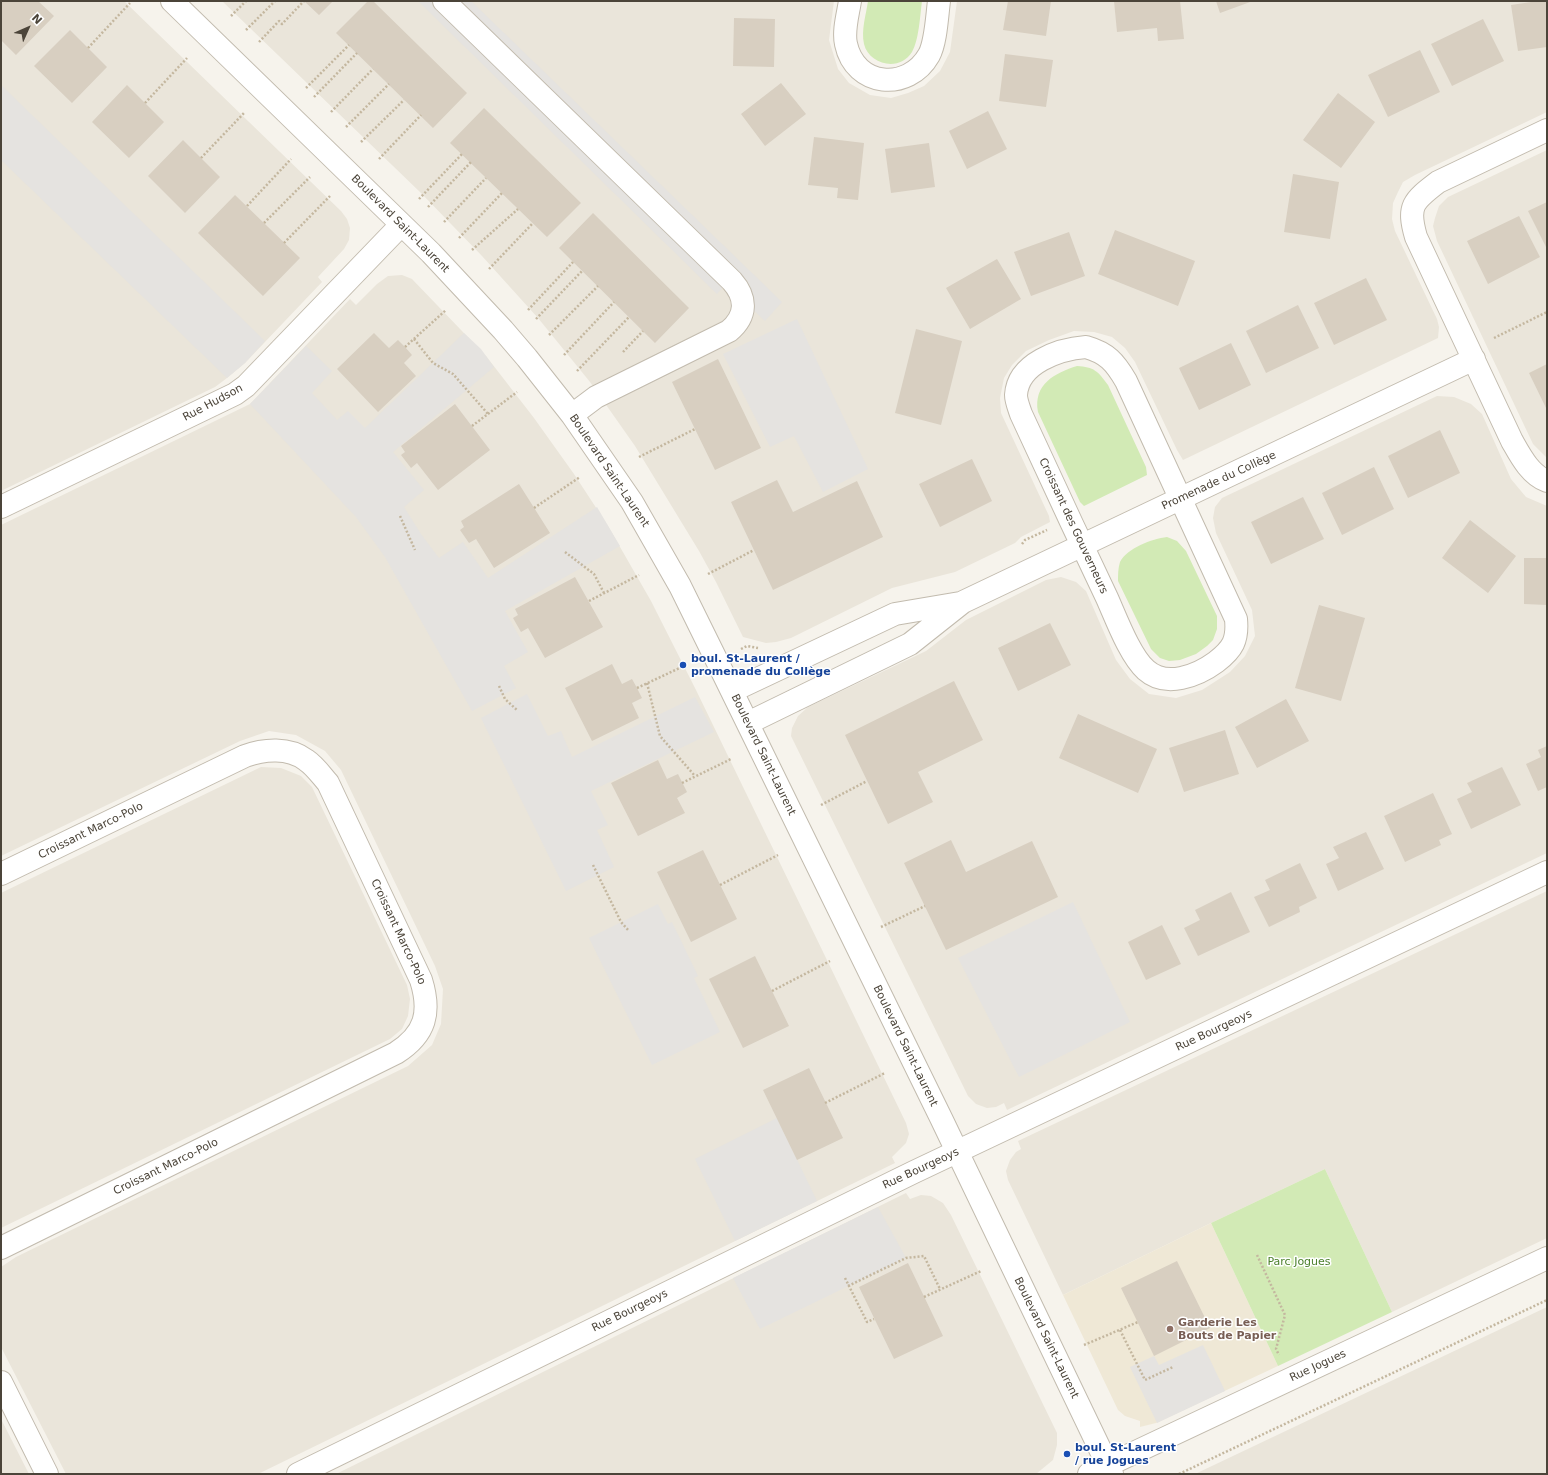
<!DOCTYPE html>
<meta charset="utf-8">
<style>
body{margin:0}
#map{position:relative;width:1548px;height:1475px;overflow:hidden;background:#f6f3ec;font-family:"DejaVu Sans",sans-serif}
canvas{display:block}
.frame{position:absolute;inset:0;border:2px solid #4b4439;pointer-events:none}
.north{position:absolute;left:8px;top:8px;width:40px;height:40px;-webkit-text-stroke:3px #fff;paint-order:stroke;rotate:45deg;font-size:11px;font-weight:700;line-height:16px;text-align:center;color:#4b4439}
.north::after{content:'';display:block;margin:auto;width:14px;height:18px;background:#4b4439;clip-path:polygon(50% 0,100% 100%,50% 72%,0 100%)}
</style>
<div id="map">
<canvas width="1548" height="1475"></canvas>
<div class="frame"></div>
<div class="north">N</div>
</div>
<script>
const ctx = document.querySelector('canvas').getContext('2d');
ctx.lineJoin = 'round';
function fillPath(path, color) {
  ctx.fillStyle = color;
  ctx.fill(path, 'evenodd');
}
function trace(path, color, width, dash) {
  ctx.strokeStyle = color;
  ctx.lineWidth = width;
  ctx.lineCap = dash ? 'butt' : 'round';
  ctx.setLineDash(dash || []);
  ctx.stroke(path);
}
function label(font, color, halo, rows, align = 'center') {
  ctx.font = font + ' "DejaVu Sans",sans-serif';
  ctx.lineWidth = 3;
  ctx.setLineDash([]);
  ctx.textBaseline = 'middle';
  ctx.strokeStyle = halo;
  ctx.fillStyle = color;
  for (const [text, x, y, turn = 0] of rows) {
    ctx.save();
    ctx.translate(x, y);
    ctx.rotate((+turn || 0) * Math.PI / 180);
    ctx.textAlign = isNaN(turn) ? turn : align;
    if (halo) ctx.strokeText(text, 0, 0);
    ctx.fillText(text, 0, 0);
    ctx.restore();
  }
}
const residential = new Path2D(`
 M1,1H124L341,211L347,219L350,228L349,240L344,249L318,277L322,282L245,363L227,378L215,387L1,491Z
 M222,1H834L829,40L838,69L849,83L870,95L891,98L908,93L924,86L940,71L950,52L957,1H1547V112L1415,175L1403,182L1398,192L1393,203L1392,219L1395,231L1437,319L1439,327L1438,338L1183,460L1177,450L1135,362L1125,348L1112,337L1094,332L1074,331L1049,340L1026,351L1012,365L1004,378L1000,398L1001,413L1049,516L1050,522L1021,537L1015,543L955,572L892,588L791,638L776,642L766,643L743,637L716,582L699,551L635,446L590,382L538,318L482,256L421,193Z
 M1547,150V458L1533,444L1437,241L1433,226L1435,218L1439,206L1448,197Z
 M402,275L412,279L486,356L534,418L574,474L608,526L651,601L696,690L906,1123L909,1134L906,1143L892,1157L895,1163L258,1474H66L1,1347V1267L16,1257L408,1066L432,1045L441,1024L443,989L435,966L341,770L325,751L296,735L269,731L240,741L1,856V525L250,404L350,299L356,305L377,284L388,276Z
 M1437,396L1454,397L1471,404L1482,414L1511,479L1526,497L1547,506V853L1007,1110L1004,1103L996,1107L987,1108L976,1104L968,1096L791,736L792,728L798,716L808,707L926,651L966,620L1046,580L1061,577L1076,582L1086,591L1116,660L1130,679L1149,694L1176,698L1202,690L1230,672L1245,656L1255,636L1252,610L1216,533L1213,518L1215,507L1222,498Z
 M261,767L281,768L301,776L312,787L407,985L410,999L408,1016L402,1029L390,1039L1,1228V893Z
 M1547,891V1238L1392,1312L1325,1169L1211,1223L1063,1295L1008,1180L1006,1171L1010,1160L1016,1152L1021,1149L1018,1141Z
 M906,1193L910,1199L921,1195L931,1196L943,1203L951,1215L1057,1433V1445L1053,1460L1036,1474H336Z
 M1547,1307V1474H1195Z
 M1,1419L29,1474H1Z`);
const education = new Path2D(`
 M1211,1223L1278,1366L1156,1423L1140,1427V1421L1125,1416L1118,1410L1063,1295Z`);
const green = new Path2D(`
 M868,1H922C920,16 919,40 912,52C900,72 869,65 864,44C861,30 866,15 868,1Z
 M1077,366C1094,367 1098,371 1108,385L1146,467L1147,475L1084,506L1080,502L1038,412C1033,384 1055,373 1077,366Z
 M1167,537L1177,541L1186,551L1217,616V629L1213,640L1207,646L1196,654L1180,660L1169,661L1160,658L1151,649L1118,581C1118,575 1118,568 1120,562C1127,548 1152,539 1167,537Z
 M1325,1169L1392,1312L1278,1366L1211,1223Z`);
const parking = new Path2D(`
 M418,1H471L782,302L765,321L726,284L717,294Z
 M1,85L265,341L245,363L227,378L1,160Z
 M797,319L868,469L823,492L794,436L770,447L723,354Z
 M464,333L481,349L494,367L393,452L424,490L404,507L421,534L439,558L463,542L488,578L597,507L620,546L505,611L528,652L504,666L516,688L472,711L385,557L356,517L250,404L306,346L332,371L312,393L337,420L348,411L365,428Z
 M527,694L548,736L561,731L572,757L695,697L714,732L591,791L608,825L597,830L614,867L566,891L481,718Z
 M1073,902L1130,1022L1019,1077L958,958Z
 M658,904L668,924L672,922L698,976L694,978L720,1032L652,1065L589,938Z
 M777,1118L817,1201L735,1241L695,1159Z
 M878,1207L906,1258L760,1329L733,1278Z
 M1203,1345L1225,1391L1157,1423L1130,1367L1154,1356L1159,1365Z`);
const building = new Path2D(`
 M1,1H38L54,16L16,55L1,40Z
 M304,1H333L319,15Z
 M368,1H373L467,93L433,128L336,33Z
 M1008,1H1051L1046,36L1003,30Z
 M1114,1H1180L1184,39L1158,41L1157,28L1117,32Z
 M1216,1H1253L1220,13Z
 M1538,1H1547V47L1518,51L1511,5Z
 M734,18L775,19L774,67L733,66Z
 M1483,19L1504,61L1452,86L1431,44Z
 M70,30L107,67L72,103L34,66Z
 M1420,50L1440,92L1388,117L1368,75Z
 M1005,54L1053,60L1046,107L999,101Z
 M781,83L806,114L765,146L741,114Z
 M127,85L164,122L129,158L92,122Z
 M1338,93L1375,122L1341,168L1303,140Z
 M484,108L581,203L547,237L450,143Z
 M988,111L1007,149L967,169L949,131Z
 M814,137L864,143L858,200L837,198L838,188L808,185Z
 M183,140L220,177L185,213L148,176Z
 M929,143L935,187L891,193L885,149Z
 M1293,174L1339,182L1330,239L1284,232Z
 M235,195L300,258L263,296L198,233Z
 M1547,202V249L1528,211Z
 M593,213L689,308L655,343L559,248Z
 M1519,216L1540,257L1488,284L1467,241Z
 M1115,230L1195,261L1178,306L1098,274Z
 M1069,232L1085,276L1031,296L1014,252Z
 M997,259L1021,299L970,329L946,288Z
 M1366,278L1387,320L1334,345L1314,303Z
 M1298,305L1319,348L1266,373L1246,331Z
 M916,329L962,341L941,425L895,413Z
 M374,333L389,348L398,340L405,347L412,355L404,363L416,376L378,412L337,369Z
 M1231,343L1251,385L1199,410L1179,368Z
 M718,359L761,448L715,470L672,382Z
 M1547,364V410L1529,373Z
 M455,404L490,450L438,490L417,463L411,468L401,455L405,452L401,446Z
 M1440,430L1460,473L1408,498L1388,456Z
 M972,459L992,501L940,527L919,484Z
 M1374,467L1394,509L1342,535L1322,493Z
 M777,480L793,512L857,481L883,537L773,590L731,502Z
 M519,484L550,533L494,568L476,539L469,543L460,530L464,527L461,521Z
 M1303,497L1324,539L1271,564L1251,522Z
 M1470,520L1516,556L1488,593L1442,558Z
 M1524,558H1547V605L1524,604Z
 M575,577L603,627L545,658L528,628L521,632L513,618L518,615L515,609Z
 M1319,605L1365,618L1341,701L1295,688Z
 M1050,623L1071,665L1018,691L998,648Z
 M612,664L622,684L632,679L637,688L642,698L632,703L639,718L592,741L565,688Z
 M954,681L983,740L918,772L933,802L888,824L845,735Z
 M1286,699L1309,741L1257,768L1235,727Z
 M1078,714L1157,749L1138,793L1059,758Z
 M1225,730L1239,774L1184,792L1169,748Z
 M1547,746V787L1538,791L1526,764L1541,757L1538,750Z
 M658,760L667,779L678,774L687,792L677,798L685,813L638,836L611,783Z
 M1502,767L1521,805L1471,829L1457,799L1472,792L1467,783Z
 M1433,793L1452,834L1439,840L1441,845L1405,862L1384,816Z
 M1366,832L1384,869L1338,891L1326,864L1339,858L1333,847Z
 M951,840L966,872L1032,841L1058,897L946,950L904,863Z
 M703,850L737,919L691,942L657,872Z
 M1300,863L1317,898L1299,907L1300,912L1269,927L1254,897L1270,890L1265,880Z
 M1231,892L1250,932L1198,956L1184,928L1200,920L1195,910Z
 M1162,925L1181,964L1146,980L1128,942Z
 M755,956L789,1026L743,1048L709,979Z
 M809,1068L843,1138L797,1160L763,1090Z
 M1177,1261L1210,1328L1154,1356L1121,1288Z
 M908,1263L943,1336L894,1359L859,1287Z`);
const path = new Path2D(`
 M231,16L246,1
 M246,30L275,1
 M259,42L279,21L282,24L304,1
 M88,48L130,3
 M306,88L349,45
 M314,97L357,53
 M145,103L187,58
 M331,112L373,69
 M346,127L389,84
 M361,142L404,100
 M201,158L244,113
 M379,159L421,115
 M419,199L462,154
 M247,206L291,159
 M428,207L471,162
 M444,222L486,178
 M264,223L310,177
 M459,238L502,193
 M284,243L330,196
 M472,250L518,209
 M489,269L533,223
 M528,310L573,262
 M536,319L582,271
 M549,335L598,286
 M1494,338L1547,312
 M414,339L433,363L453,374L488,414
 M405,347L446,310
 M623,352L643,331
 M564,355L614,302
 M577,371L629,317
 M472,426L517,392
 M639,457L695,429
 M534,508L580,477
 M400,516L415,550
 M1022,544L1025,540L1047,530
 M565,552L594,574L604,593
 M708,574L754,550
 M589,601L639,575
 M741,649L747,646L758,648
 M647,683L660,736L695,776
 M499,686L505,699L518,711
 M637,688L686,665
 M682,783L731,759
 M821,805L867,781
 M593,865L621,922L629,931
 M720,885L778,855
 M881,927L925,906
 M772,991L830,961
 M825,1103L885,1073
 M1257,1255L1285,1315L1276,1349L1279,1355
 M845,1278L867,1322L874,1319
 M848,1286L906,1258L924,1256L940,1289
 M924,1297L981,1271
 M1120,1330L1145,1380L1173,1367
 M1084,1345L1138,1322
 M1179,1474L1547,1300`);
const minor = new Path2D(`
 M172,1L431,253L503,330L527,358L572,415L632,502L680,586L717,661L941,1118L1112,1474
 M444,1L732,281C747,298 747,316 729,331L596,397L572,415
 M850,1C848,14 843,31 846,44C855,87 908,92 929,55C936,42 937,16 939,1
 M1547,130L1438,182C1413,201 1407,206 1416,237L1512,441C1520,455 1530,475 1547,481
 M1086,347C1107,353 1115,362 1126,381L1236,619C1238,640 1233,649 1216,662C1197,676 1166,688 1146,670C1130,656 1116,618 1107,598C1078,537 1049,475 1021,414C1019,408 1016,401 1016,395C1018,363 1059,349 1086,347Z
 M1,507L235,394L246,386L401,225
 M732,691L895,614L960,603
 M748,723L910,644L963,602L1474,359
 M1,874L245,756C264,749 289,747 306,760C315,766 321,775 328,783L421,980C431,1012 426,1034 396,1053L1,1248
 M1,1382L47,1474
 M298,1474L914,1172L1547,872
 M1089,1474L1547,1258`);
const markers = [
 [683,665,4,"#1a4fb4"],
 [1170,1329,4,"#8d6e63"],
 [1067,1454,4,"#1a4fb4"]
];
const streetNames = [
 ["Boulevard Saint-Laurent",400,224,45],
 ["Rue Hudson",213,403,-28],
 ["Boulevard Saint-Laurent",609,471,56],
 ["Promenade du Collège",1219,481,-25],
 ["Croissant des Gouverneurs",1073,526,65],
 ["Boulevard Saint-Laurent",763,755,64],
 ["Croissant Marco-Polo",91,831,-26],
 ["Croissant Marco-Polo",398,932,65],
 ["Rue Bourgeoys",1214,1031,-25],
 ["Boulevard Saint-Laurent",905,1046,64],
 ["Croissant Marco-Polo",166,1167,-26],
 ["Rue Bourgeoys",921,1169,-25],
 ["Rue Bourgeoys",630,1311,-26],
 ["Boulevard Saint-Laurent",1046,1338,64],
 ["Rue Jogues",1318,1366,-25]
];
const transitNames = [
 ["boul. St-Laurent /",691,659],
 ["promenade du Collège",691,672],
 ["boul. St-Laurent",1075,1448],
 ["/ rue Jogues",1075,1461]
];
const parkNames = [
 ["Parc Jogues",1299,1262]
];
const educationNames = [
 ["Garderie Les",1178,1323],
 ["Bouts de Papier",1178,1336]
];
fillPath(residential, '#eae5da');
fillPath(education, '#efe8d6');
fillPath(green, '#d2eab5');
fillPath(parking, '#e5e3e0');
fillPath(building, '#d8cfc1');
trace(minor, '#c2bbae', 24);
trace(path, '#c4b79f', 2.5, [2, 2]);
trace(minor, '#fff', 22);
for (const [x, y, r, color] of markers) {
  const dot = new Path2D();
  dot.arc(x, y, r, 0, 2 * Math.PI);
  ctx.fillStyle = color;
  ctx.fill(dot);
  trace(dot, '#fff', 1.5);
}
label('11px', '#4b4439', '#fff', streetNames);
label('bold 11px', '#164399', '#fff', transitNames, 'left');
label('11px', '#4a7f2a', '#fff', parkNames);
label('bold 11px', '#785e54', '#fff', educationNames, 'left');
</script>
